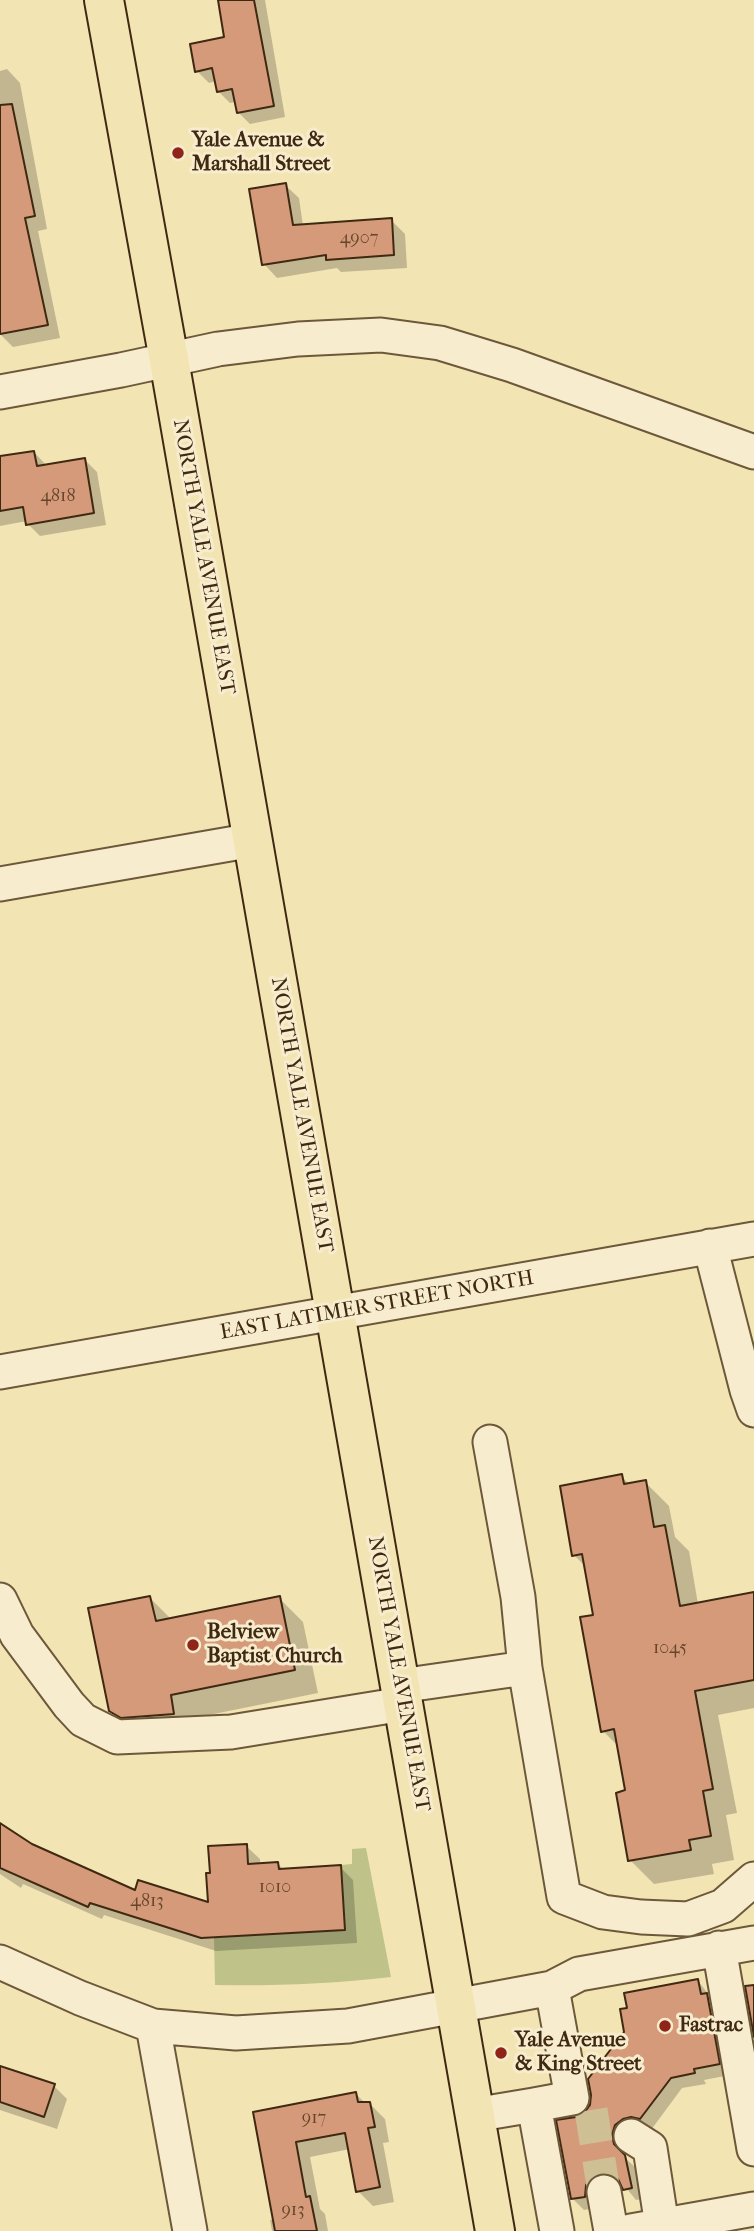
<!DOCTYPE html>
<style>
body{margin:0}
canvas{display:block;background:#f3e4b4}
</style>
<canvas width="754" height="2231"></canvas>
<script>
const ctx = document.querySelector('canvas').getContext('2d');
ctx.lineJoin = 'round';
function fillPath(path, color) {
  ctx.fillStyle = color;
  ctx.fill(path, 'evenodd');
}
function trace(path, color, width, dash) {
  ctx.strokeStyle = color;
  ctx.lineWidth = width;
  ctx.lineCap = dash ? 'butt' : 'round';
  ctx.setLineDash(dash || []);
  ctx.stroke(path);
}
function label(font, color, halo, rows, align = 'center') {
  ctx.font = font + ' "IM FELL French Canon",serif';
  ctx.lineWidth = 6;
  ctx.setLineDash([]);
  ctx.textBaseline = 'middle';
  ctx.strokeStyle = halo;
  ctx.fillStyle = color;
  for (const [text, x, y, turn = 0] of rows) {
    ctx.save();
    ctx.translate(x, y);
    ctx.rotate((+turn || 0) * Math.PI / 180);
    ctx.textAlign = isNaN(turn) ? turn : align;
    if (halo) ctx.strokeText(text, 0, 0);
    ctx.fillText(text, 0, 0);
    ctx.restore();
  }
}
const green = new Path2D(`
 M366,1848L391,1977C332,1984 274,1986 215,1985L214,1938L344,1930L341,1865L352,1864V1849Z`);
const shadow = new Path2D(`
 M219,0H265L285,117L250,124L238,112L236,102L230,103L218,91L216,81L209,83L197,71L226,39Z
 M7,69L20,83L47,229L38,231L60,338L13,347L0,334V71Z
 M285,185L299,198L303,226L391,220L405,234L407,268L341,272L337,268L277,278L264,264Z
 M34,452L46,465L85,460L97,472L106,525L40,536L28,524L27,521L0,526V475Z
 M621,1476L630,1485L645,1482L669,1506L675,1537L689,1551L698,1604L754,1594V1708L718,1715L737,1813L726,1815L734,1860L712,1864L714,1874L654,1884L630,1860L627,1792L619,1747L603,1731L595,1616L586,1567L574,1555Z
 M150,1598L172,1620L279,1598L303,1622L318,1693L194,1718L135,1735L111,1711Z
 M0,1825L31,1846L136,1893L210,1904L246,1846L260,1859V1865L278,1864L284,1870L340,1867L353,1880L357,1943L216,1951L104,1915L102,1919L23,1884L21,1888L0,1874Z
 M698,1981L718,2006L730,2075L704,2080L706,2084L682,2088L651,2130L623,2147L624,2157L636,2168L642,2199L636,2200L623,2184H612L596,2208L584,2210L572,2198L577,2118L585,2114Z
 M0,2068L54,2086L67,2099L57,2129L0,2110Z
 M356,2094L366,2104H370L385,2119L389,2142L383,2143L394,2202L373,2206L358,2191L350,2149L310,2157L320,2209L325,2214L328,2231H272L270,2220L275,2219L255,2113Z`);
const building = new Path2D(`
 M218,0H254L274,106L237,113L232,89L217,92L212,68L195,72L190,44L224,37Z
 M12,104L35,216L25,218L48,325L0,334V105Z
 M286,183L293,225L392,218L394,255L326,260V255L262,265L249,189Z
 M34,451L37,466L85,458L94,513L26,525L23,507L0,511V456Z
 M622,1474L624,1484L646,1480L654,1527L665,1525L680,1606L754,1592V1680L695,1691L713,1789L703,1791L711,1836L689,1840L691,1850L628,1861L616,1793L625,1790L614,1729L601,1732L580,1617L593,1615L582,1554L572,1556L560,1486Z
 M150,1596L156,1621L280,1596L295,1670L171,1695L174,1714L121,1718L109,1711L88,1608Z
 M0,1823L32,1844L135,1890L138,1880L208,1902L206,1873H210L208,1846L247,1844L248,1864L278,1862L279,1869L341,1865L345,1930L201,1938L90,1903L88,1907L0,1868Z
 M698,1979L701,1994L707,1993L720,2064L694,2069L695,2073L671,2078L640,2119L631,2117L623,2119L615,2125L612,2135L614,2144L625,2155L632,2188L623,2190L618,2179L610,2174L600,2173L591,2178L586,2185L585,2197L571,2199L556,2120L576,2117L584,2113L590,2105L591,2095L588,2079L624,2032L620,2009L627,2008L624,1993Z
 M754,1985V2037L745,1986Z
 M0,2066L55,2084L44,2117L0,2102Z
 M356,2092L358,2102H370L375,2127L368,2128L380,2187L356,2192L345,2133L296,2142L306,2197L310,2196L317,2231H275L253,2112Z`);
const minorTunnel = new Path2D(`
 M591,2110L604,2192`);
const minor = new Path2D(`
 M0,392L121,370L218,349L298,339L381,335L440,343L512,365L754,452
 M0,884L253,840
 M710,1246L747,1390L754,1410
 M0,1372L754,1239
 M0,1600L17,1635L69,1705L83,1720L117,1737L231,1732L403,1704
 M525,1668L564,1897L603,1912L641,1917L688,1919L723,1906L754,1879
 M400,1686L525,1668L518,1597L490,1442
 M719,1948L754,2149
 M0,1962L80,1998L153,2026L236,2033L348,2026L552,1988L579,1974L754,1943
 M153,2026L190,2231
 M534,2105L572,2098L552,1988
 M474,2115L534,2105L557,2231
 M631,2136L650,2148L662,2226
 M604,2192L611,2231
 M631,2231L754,2209`);
const major = new Path2D(`
 M104,0L169,360L495,2231`);
const markers = [
 [178,153,7,"#8f2418"],
 [193,1645,7,"#8f2418"],
 [665,2026,7,"#8f2418"],
 [501,2053,7,"#8f2418"]
];
const numberNames = [
 ["4907",359,239],
 ["4818",58,497],
 ["1045",670,1649],
 ["1010",275,1888],
 ["4813",147,1902],
 ["917",314,2119],
 ["913",293,2211]
];
const poiNames = [
 ["Yale Avenue &",192,141],
 ["Marshall Street",192,165],
 ["Belview",207,1633],
 ["Baptist Church",207,1657],
 ["Fastrac",679,2026],
 ["Yale Avenue",515,2041],
 ["& King Street",515,2065]
];
const streetNames = [
 ["NORTH YALE AVENUE EAST",203,557,80],
 ["NORTH YALE AVENUE EAST",301,1115,80],
 ["EAST LATIMER STREET NORTH",377,1306,-10],
 ["NORTH YALE AVENUE EAST",398,1674,80]
];
fillPath(green, '#bfc38a');
fillPath(shadow, '#0003');
fillPath(building, '#d59a79');
trace(building, '#402912', 2);
trace(minorTunnel, '#cfbf94', 33, [33, 17]);
trace(minor, '#6d583a', 37);
trace(major, '#402912', 42);
trace(minor, '#f7edce', 33);
trace(major, '#f3e4b4', 38);
for (const [x, y, r, color] of markers) {
  const dot = new Path2D();
  dot.arc(x, y, r, 0, 2 * Math.PI);
  ctx.fillStyle = color;
  ctx.fill(dot);
  trace(dot, '#f7edce', 2.5);
}
label('18px', '#65452c', null, numberNames);
label('bold 21px', '#402912', '#f7edce', poiNames, 'left');
label('21px', '#402912', '#f7edce', streetNames);
</script>
